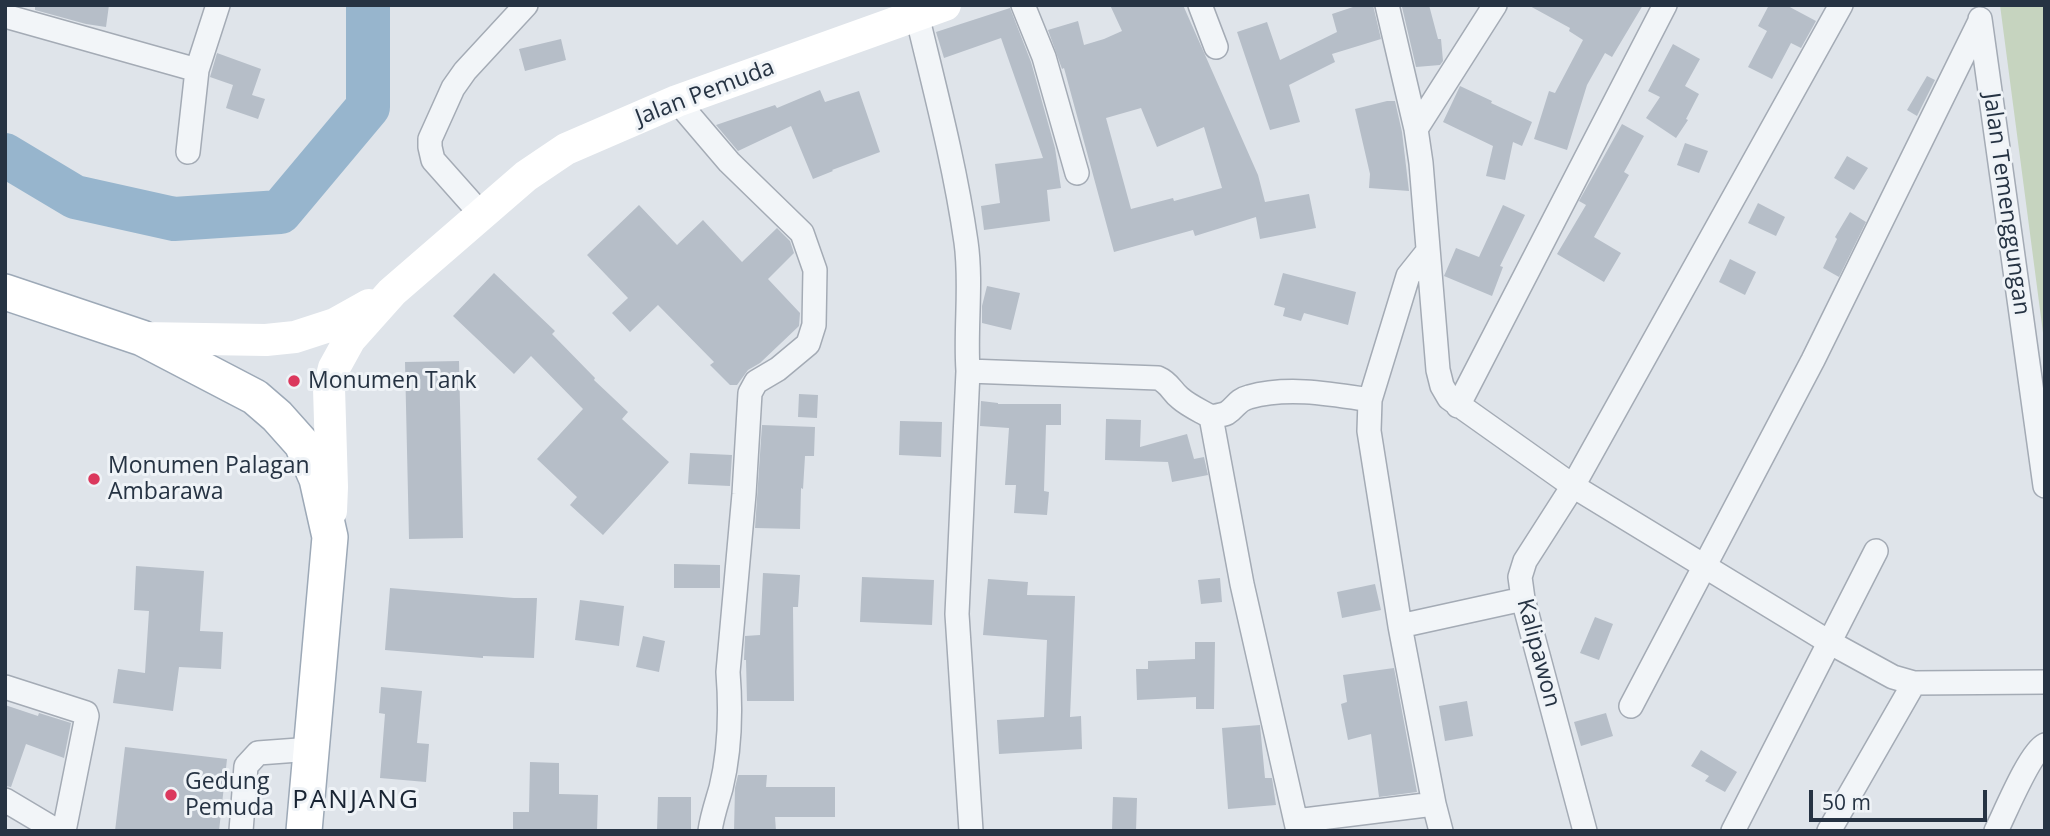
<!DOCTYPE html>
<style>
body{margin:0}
#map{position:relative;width:2050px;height:836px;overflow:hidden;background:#dfe4ea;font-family:"Open Sans",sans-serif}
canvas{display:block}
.frame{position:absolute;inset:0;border:7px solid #263343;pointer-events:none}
.scale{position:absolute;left:1809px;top:790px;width:178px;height:32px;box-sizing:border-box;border:4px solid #263343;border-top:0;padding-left:9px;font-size:21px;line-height:24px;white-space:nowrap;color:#263343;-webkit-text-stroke:5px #eff3f7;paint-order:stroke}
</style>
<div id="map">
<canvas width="2050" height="836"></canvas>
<div class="frame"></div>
<div class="scale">50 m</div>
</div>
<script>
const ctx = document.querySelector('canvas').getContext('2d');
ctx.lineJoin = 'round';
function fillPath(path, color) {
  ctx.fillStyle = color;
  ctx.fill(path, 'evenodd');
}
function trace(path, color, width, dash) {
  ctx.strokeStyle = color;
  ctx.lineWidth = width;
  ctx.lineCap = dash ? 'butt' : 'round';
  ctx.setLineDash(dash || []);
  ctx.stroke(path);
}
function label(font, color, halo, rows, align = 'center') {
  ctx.font = font + ' "Open Sans",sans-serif';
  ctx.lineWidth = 6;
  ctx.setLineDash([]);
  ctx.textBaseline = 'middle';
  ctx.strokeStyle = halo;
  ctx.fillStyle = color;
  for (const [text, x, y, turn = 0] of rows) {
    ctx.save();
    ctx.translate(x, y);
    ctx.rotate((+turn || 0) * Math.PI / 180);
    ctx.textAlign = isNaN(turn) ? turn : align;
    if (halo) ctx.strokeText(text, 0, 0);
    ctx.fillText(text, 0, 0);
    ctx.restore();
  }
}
const green = new Path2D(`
 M2000,5H2045V349L2042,325Z`);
const river = new Path2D(`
 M5,155L75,197L174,219L280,212L368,107V5`);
const building = new Path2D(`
 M35,5H109L106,27L86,24L35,10Z
 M1110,5H1183L1258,175L1265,202L1309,194L1316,228L1260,239L1256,217L1195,236L1193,230L1114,252L1064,68L1062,69L1048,30L1078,21L1084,45L1104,39L1122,31ZM1141,108L1157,147L1204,127L1222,188L1174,201L1173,198L1131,209L1106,118Z
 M1359,5H1373L1381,39L1332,54L1335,62L1289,85L1300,122L1270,130L1237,32L1267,22L1280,60L1337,32L1332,14Z
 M1410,5H1429L1438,39H1441L1443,61L1440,65L1416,67L1402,7Z
 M1528,5H1643L1612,57L1605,53L1587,85L1567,150L1534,139L1549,91L1555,93L1583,40L1569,31L1570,28Z
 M1769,5H1786L1816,21L1801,48L1791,43L1772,79L1748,67L1767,31L1758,26Z
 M1010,8L1031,62L1055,148L1061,188L1047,190L1050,221L984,230L981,206L1000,203L995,164L1043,158L1001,38L944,58L936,32Z
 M561,39L566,60L525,71L519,49Z
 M1673,44L1700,59L1685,86L1699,94L1686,119L1688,120L1676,138L1646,118L1660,97L1648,91Z
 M217,53L261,69L252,95L265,99L258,119L226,108L233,85L210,77Z
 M1927,76L1935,80L1917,116L1907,110Z
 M1460,86L1492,101L1491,103L1532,122L1522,146L1513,142L1505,180L1486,176L1493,146L1443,122Z
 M820,90L825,102L859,91L880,152L832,170L833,171L813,179L791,126L738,151L716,125L775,105L777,108Z
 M1387,101H1395L1402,132L1409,191L1369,188L1370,174L1355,109Z
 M1622,124L1644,136L1624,172L1629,175L1594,237L1621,253L1604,282L1557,254L1586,205L1579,201Z
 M1685,143L1708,151L1699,173L1677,165Z
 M1847,156L1868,168L1854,190L1834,178Z
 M1758,203L1785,217L1776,236L1748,223Z
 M639,205L677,245L703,220L742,262L777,228L790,241L794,253L768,279L800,313L799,326L760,363L748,370L737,385H730L710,365L714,362L658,305L630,332L612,313L628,298L587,255Z
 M1503,205L1525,215L1500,266L1503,267L1492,296L1444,276L1456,248L1479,257Z
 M1850,212L1866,222L1839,277L1823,268L1837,239L1835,237Z
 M1730,259L1756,272L1745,295L1719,282Z
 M494,273L555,331L552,334L595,378L594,380L628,412L622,419L669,462L603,535L570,505L577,497L537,459L583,409L531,356L514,374L453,316Z
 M1283,273L1356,292L1348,325L1304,313L1301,321L1283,316L1285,308L1274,305Z
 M987,286L1020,293L1011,330L982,323V306Z
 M459,361L463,538L409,539L405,362Z
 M799,394L818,395L817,418L798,417Z
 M981,401L998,403V404H1061V425H1046L1044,491L1049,492L1047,515L1014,513L1016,485H1005L1009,428L980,426Z
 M1106,419L1141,420L1140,447L1187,434L1194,459L1204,457L1208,475L1172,482L1168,462L1105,460Z
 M900,421L942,422L941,457L899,455Z
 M762,425L815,427L814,456H805L803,489L801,488L800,529L755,528Z
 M690,453L732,455L730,486L688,484Z
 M674,564L720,565V588H674Z
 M136,566L204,571L200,631L223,632L221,669L179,667L173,711L113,703L118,669L145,673L149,611L134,610Z
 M763,573L800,575L798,607H793L794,701H747L746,660H744L745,636L760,635Z
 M862,577L934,580L932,625L860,622Z
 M1220,578L1222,602L1201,604L1198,580Z
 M988,579L1028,582L1027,595L1075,596L1070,717L1081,716L1082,749L999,754L997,720L1044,717L1047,640L983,635Z
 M1375,584L1381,610L1342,618L1337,592Z
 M390,588L514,598H537L534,658L483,656V658L385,650Z
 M580,600L624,606L619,646L575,640Z
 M1595,617L1613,624L1599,660L1580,653Z
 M643,636L665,641L659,672L636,667Z
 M1195,642H1215L1214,709H1196V697L1137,700L1136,669H1148V661L1195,659Z
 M1394,668L1417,792L1379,797L1371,734L1348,740L1341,704L1347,702L1343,675Z
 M381,687L422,691L417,743L429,744L426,782L380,778L385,714L379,713Z
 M1467,701L1473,736L1445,741L1439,706Z
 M5,705L38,716L39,713L71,723L64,758L26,744L11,787L5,786Z
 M1606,713L1613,736L1581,746L1574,722Z
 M1260,725L1265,778H1272L1276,805L1228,809L1222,728Z
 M125,747L227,759L219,831H115Z
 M1701,750L1737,772L1725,792L1705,781L1709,776L1691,766Z
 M530,762L559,763V794L598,795L597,831H513V812H529Z
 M738,775H767L766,787H835V817H775L776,831H734L735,788Z
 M658,797H691V831H657Z
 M1113,797L1137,798L1136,831H1112Z`);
const street = new Path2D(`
 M1023,5L1044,57L1077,173
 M1200,5L1216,47
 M1387,5L1416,129L1421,163L1438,370L1442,386L1449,398L1573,486L1829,642L1893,677L1914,683L2045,682
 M917,15C935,90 955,165 966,242C972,284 965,328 968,371L957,614L971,831
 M5,16L197,70
 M1980,19L2045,486
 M677,101L729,162L802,233L815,270L814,325L808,344L778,369L756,382L750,393L744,494L728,672C731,710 730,751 721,788C717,802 712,816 710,831
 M1416,129L1495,5
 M188,152L197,70L218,5
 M481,214L433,160L430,147V139L453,88L465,71L526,5
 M1428,251L1408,276L1370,400L1369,431L1400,626L1434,804L1441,831
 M968,371L1158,378C1170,383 1171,391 1180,398C1189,406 1201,411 1211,417L1242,584L1298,831
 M1458,406L1665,5
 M1211,417C1216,416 1223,415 1227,413C1236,407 1237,400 1249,397C1288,386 1331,394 1370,400
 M1400,626L1523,599
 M5,687L86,713L87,716L64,831
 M1631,706L1813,360L1980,21
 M5,800L57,831
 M1296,821L1434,804
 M241,831L246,766L258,753L312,749
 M1585,831L1523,599L1520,577L1525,561L1573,486L1841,5
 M1733,831L1876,551
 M1829,831L1914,683
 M1996,831C2005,813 2030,752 2045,745`);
const secondary = new Path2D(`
 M142,338L266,340L295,337L335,324L369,305
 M331,511L332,487L329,388L334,368L350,339L392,292L526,176L566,149L677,101L945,5`);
const primary = new Path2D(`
 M5,292L142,338L255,397L277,416L302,444L317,479L330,537L304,831`);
const markers = [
 [294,381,7,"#db385d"],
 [94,479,7,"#db385d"],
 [171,795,7,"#db385d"]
];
const streetNames = [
 ["Jalan Pemuda",705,93,-21],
 ["Jalan Temenggungan",2006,204,82],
 ["Kalipawon",1538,653,75]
];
const poiNames = [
 ["Monumen Tank",308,381],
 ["Monumen Palagan",108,466],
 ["Ambarawa",108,492],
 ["Gedung",185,782],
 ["Pemuda",185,808]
];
const quarterNames = [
 ["PANJANG",356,801]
];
fillPath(green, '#c6d4bf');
trace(river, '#97b5cd', 44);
fillPath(building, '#b6bec8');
trace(street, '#a4abb5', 26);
trace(primary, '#9da9b7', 38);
trace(street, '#f2f5f8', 23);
trace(secondary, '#fff', 32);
trace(primary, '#fff', 35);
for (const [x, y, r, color] of markers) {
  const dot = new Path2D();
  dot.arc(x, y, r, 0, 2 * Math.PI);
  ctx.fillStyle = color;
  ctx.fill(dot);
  trace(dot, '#eff3f7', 2.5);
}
label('23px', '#263343', '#eff3f7', streetNames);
label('23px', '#263343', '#eff3f7', poiNames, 'left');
ctx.letterSpacing = '2px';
label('26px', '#192433', '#eff3f7', quarterNames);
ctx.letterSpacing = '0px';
</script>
